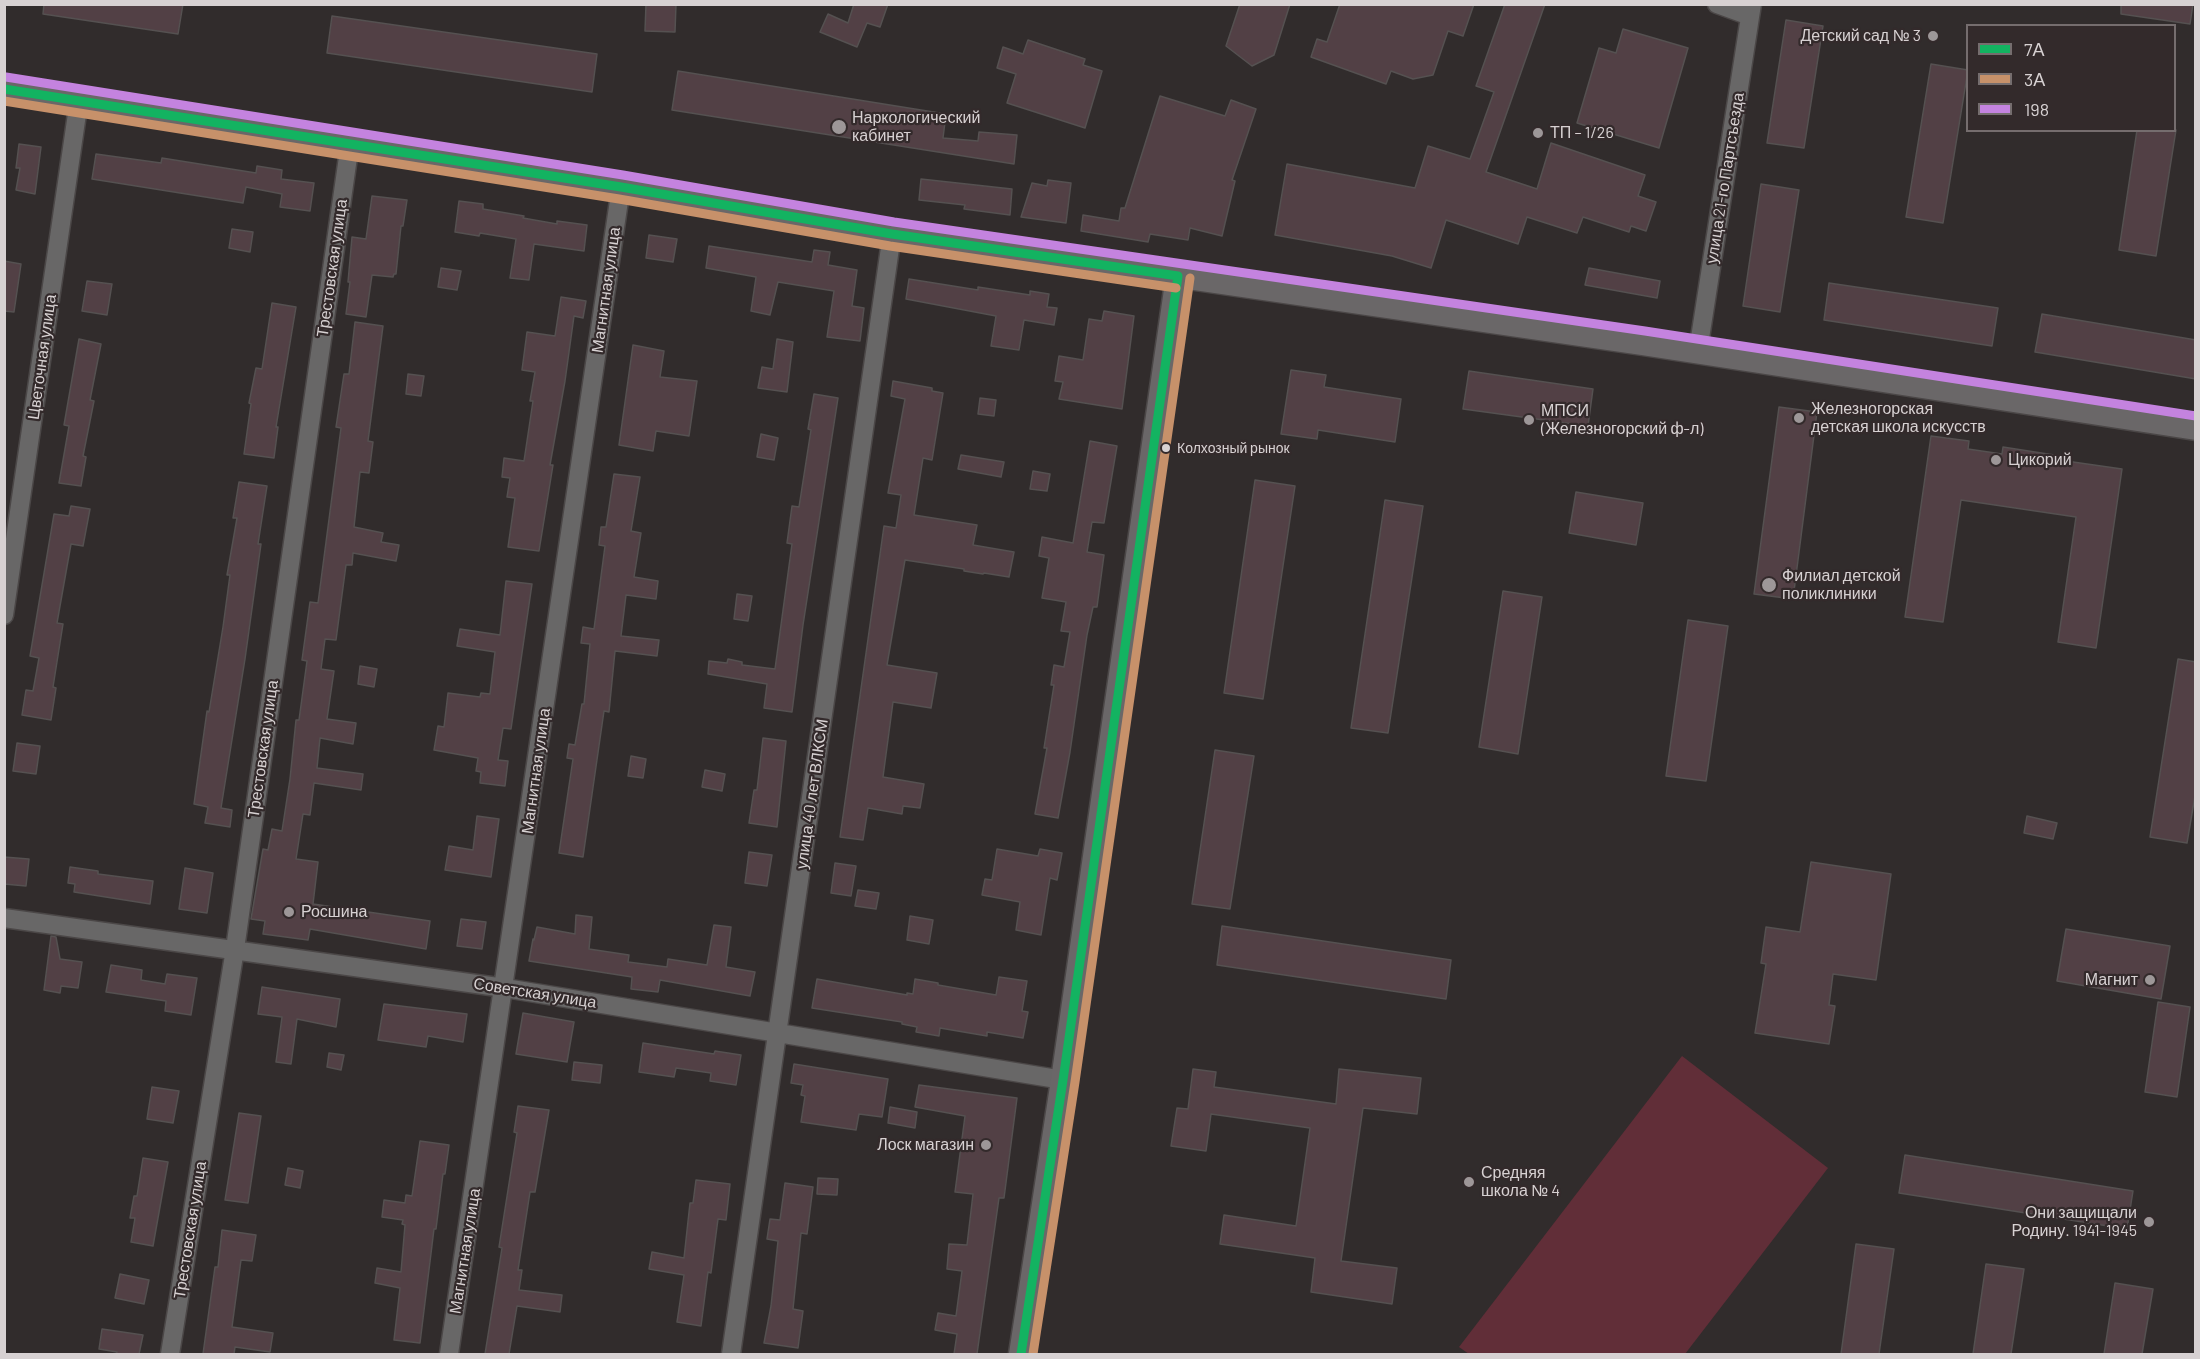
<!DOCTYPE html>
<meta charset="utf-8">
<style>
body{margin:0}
#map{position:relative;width:2200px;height:1359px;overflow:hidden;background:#312c2c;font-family:Barlow,sans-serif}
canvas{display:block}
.frame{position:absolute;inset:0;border:6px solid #d7d1d2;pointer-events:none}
.legend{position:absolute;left:1966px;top:24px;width:210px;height:108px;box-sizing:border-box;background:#332a2b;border:2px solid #756d6e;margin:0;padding:8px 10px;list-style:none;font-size:18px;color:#d7d1d2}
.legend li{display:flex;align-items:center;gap:12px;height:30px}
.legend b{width:30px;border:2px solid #756d6e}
</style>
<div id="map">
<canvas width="2200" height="1359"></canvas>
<div class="frame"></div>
<ul class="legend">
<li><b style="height:8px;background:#13b361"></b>7А</li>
<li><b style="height:8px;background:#c7916a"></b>3А</li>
<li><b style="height:8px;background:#c483df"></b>198</li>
</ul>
</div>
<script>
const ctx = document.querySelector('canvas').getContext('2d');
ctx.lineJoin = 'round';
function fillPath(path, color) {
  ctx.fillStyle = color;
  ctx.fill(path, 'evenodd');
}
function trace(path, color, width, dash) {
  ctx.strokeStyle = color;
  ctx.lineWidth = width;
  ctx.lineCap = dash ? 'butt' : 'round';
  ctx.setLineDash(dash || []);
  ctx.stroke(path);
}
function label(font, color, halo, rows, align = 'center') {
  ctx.font = font + ' Barlow,sans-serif';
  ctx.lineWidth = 4.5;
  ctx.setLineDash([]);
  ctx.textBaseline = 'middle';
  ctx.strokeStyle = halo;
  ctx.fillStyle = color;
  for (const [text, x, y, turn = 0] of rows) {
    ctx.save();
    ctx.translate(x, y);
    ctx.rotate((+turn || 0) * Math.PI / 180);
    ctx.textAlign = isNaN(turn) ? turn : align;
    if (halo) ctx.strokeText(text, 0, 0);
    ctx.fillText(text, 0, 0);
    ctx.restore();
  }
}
const green = new Path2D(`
 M1682,1056L1828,1168L1685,1354H1469L1459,1347Z`);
const building = new Path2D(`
 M44,4H183L178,34L43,14Z
 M646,4H676L675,32L645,31Z
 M854,4H888L880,27L867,23L857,47L820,32L828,14L848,23Z
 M1240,4H1290L1274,55L1252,66L1226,46Z
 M1340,4H1474L1463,36L1448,31L1433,75L1413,79L1391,71L1386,84L1311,57L1317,39L1327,42Z
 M1505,4H1545L1486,172L1537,189L1551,143L1645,175L1638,196L1656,202L1646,231L1631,226L1629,232L1583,217L1577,233L1527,217L1518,244L1446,220L1431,268L1392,256L1275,235L1287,164L1415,188L1428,146L1470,159L1494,92L1476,86Z
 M2121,4H2193L2190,24L2121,14Z
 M332,16L597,54L592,92L327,53Z
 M1786,20L1823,26L1804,148L1767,143Z
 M1623,29L1688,48L1659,148L1577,123L1599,48L1616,53Z
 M1028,40L1085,59L1083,65L1102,71L1085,128L1007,103L1016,74L997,68L1003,47L1023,54Z
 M1931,64L1968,70L1943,223L1906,217Z
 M678,71L946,114L943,138L978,141L979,132L1017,135L1014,164L672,110Z
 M1160,96L1225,116L1231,100L1256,109L1232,180L1235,181L1222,236L1190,228L1188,240L1150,234L1148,242L1081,231L1083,215L1119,221L1121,208H1125Z
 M2137,130H2176L2156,256L2119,250Z
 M19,144L41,147L35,194L16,190L20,168H16Z
 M96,154L161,163L162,158L256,173L257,166L282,170L281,179L314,183L310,211L280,207L282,194L246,187L243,203L92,179Z
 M921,179L1012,189L1010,215L964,209L965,205L919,200Z
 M1048,180L1071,183L1066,223L1021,217L1032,183L1047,186Z
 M1761,184L1799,190L1780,312L1743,306Z
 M372,196L407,200L403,226H401L396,274H394L393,277L372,275L366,317L346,314L350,282H348L352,237L366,239Z
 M459,201L483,204V209L524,216L523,218L557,224V221L587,225L584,251L534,244L529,280L510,278L516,239L480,233L479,236L455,232Z
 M232,229L253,232L250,252L229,248Z
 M649,235L677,239L673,262L646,258Z
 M709,246L812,262L814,250L830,252L828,265L857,270L852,306L864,308L860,341L827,337L834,291L778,282L770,315L751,311L756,277L706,268Z
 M4,261L21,264L14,312L4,311Z
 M441,268L461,271L457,290L438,287Z
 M1589,268L1660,281L1657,298L1585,285Z
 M909,279L978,290V287L1030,295V291L1049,294L1047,307L1057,308L1054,325L1024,320L1019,350L991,346L996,316L906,299Z
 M87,281L112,284L107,315L82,311Z
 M1829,283L1998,308L1992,346L1824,320Z
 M561,297L586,301L583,318L574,316L565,381L550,465H553L539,551L508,547L515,498L507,497L510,478L502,477L504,458L524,461L533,401H530L535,372L522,370L527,332L555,336Z
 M272,303L296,307L276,427H278L274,458L244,454L251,404L249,403L256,368L262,369Z
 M1104,311L1134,316L1122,409L1059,399L1063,382L1055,381L1059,356L1083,360L1089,319L1102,321Z
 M2042,314L2196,340V379L2035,352Z
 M355,322L383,326L368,441L373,442L369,473L360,472L354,527L383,533L381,542L399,545L396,561L353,553L352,565H346L336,640L325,639L321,669L334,671L327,719L356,723L353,744L320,738L317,768L363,774L361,790L314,783L310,815L303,814L296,859L318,862L313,904L430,921L426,949L310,929L308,940L263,934L265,921L251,919L263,849L268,850L272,829L282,831L290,779L296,720H299L307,661L302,660L310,602L318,603L341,428L336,427L344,374H349Z
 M79,339L101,344L90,400L94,401L83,456L86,457L81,486L59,483L69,426L64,425Z
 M777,339L793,342L787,392L758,388L762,367L773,369Z
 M633,345L664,351L660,377L697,381L689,436L656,431L653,451L619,445Z
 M1291,370L1326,375L1324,387L1401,399L1395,442L1318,430L1317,439L1281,434Z
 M1469,371L1593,389L1588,426L1463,409Z
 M408,374L424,376L421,396L406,394Z
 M893,381L932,388V391L943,393L932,460L923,458L914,515L977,525L973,545L1014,552L1009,577L984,573L983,574L964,571V569L905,560L887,665L937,673L931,708L893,702L883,777L924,784L920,808L903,806L902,814L868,808L863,840L840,837L884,526L896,528L901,495L888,493L905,399L891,396Z
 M814,394L838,398L803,625L792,712L764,708L767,684L708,674L709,661L727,663L728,659L742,662V665L775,669L792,544L787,543L792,506L799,507L811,430L808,429Z
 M980,398L996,400L994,416L978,414Z
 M1779,407L1817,412L1793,599L1754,594Z
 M761,434L778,438L774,460L757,457Z
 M1931,436L1969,441L1968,449L2002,454L2003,447L2067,457L2066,461L2122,469L2096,648L2058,642L2076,517L1961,500L1943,622L1905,617Z
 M1090,441L1117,446L1104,523L1092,522L1087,552L1104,555L1097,607H1093L1087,635L1070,752L1058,818L1035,814L1047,748H1044L1054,685H1051L1054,665L1064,667L1070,632L1061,631L1066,602L1042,598L1049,558L1039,556L1042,537L1073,543Z
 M961,455L1004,462L1001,477L958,469Z
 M1033,471L1050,474L1047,491L1030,489Z
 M614,474L640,477L631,531L641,533L634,577L658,581L656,599L626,595L621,636L659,640L657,656L615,651L609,712L604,711L583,857L559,853L573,759L567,758L569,744L575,745L582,704H584L590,644L581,643L583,627L594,629L605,546L599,545L601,527H606Z
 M1255,480L1295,486L1263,699L1224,693Z
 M239,482L267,486L258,544H261L245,659L221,808L232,810L230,827L205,823L208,807L194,804L207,711L209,712L223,627L230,575H227L237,518H233Z
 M1576,492L1643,503L1636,545L1569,533Z
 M1385,500L1423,506L1388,733L1351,728Z
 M71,506L90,509L83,546L71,544L57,623L63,624L53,687L56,688L51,720L22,715L26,690L33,691L39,658L30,656L54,514L69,516Z
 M506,581L532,584L511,729L503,728L498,760L508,761L505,786L480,783L481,772L476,771L478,758L434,750L438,726L444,727L448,693L480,697L481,693L490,694L495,652L457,646L460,629L500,635Z
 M1503,591L1542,597L1518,754L1479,747Z
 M737,594L752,596L748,621L734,619Z
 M1688,620L1728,626L1706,781L1666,776Z
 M2178,659L2196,662V790L2187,843L2150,837Z
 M360,666L377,669L374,687L358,684Z
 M763,738L786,741L777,827L749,823L754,790H757Z
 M17,743L40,746L36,774L13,771Z
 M1215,750L1254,756L1230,909L1192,904Z
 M631,756L646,759L643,778L628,776Z
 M705,770L725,774L722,791L702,787Z
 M477,816L499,819L491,877L445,870L449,846L473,850Z
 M2027,816L2057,823L2053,839L2024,833Z
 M997,849L1038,856L1040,849L1062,853L1057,880L1050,878L1041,935L1016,930L1020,902L982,895L985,879L992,880Z
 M749,852L772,855L767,886L745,883Z
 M4,857L29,859L26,886L4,884Z
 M1811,862L1891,874L1876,980L1833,974L1829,1005L1835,1006L1829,1044L1755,1033L1766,964L1761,963L1766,927L1800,932Z
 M835,863L856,866L851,896L831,893Z
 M70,867L98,871V874L153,881L150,904L74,892L75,884L68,883Z
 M185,868L213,873L207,913L179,909Z
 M858,890L879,893L876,909L855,906Z
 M576,915L592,917L589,949L629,955L628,962L667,967L668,959L707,965L714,925L731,927L726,967L755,972L750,996L660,980L658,992L631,989L632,977L529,961L533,939L534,940L537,927L575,934Z
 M910,916L933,920L929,944L907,940Z
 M461,919L486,922L482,949L457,946Z
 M1222,926L1451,960L1446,999L1217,965Z
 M2066,929L2170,946L2161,999L2057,981Z
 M51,936L56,937L60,959L82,962L78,988L61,986L60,993L44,990Z
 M111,965L142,970L141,980L165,984L167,974L197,978L191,1015L165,1011L166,1001L106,992Z
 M999,977L1027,981L1022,1011L1028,1012L1023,1038L987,1032V1036L940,1028L939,1036L916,1032L917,1027L902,1024V1022L812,1008L817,979L907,995V993L913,994L915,979L938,983V985L996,995Z
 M262,987L340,999L336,1027L297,1019L291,1064L276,1062L282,1017L258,1014Z
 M2158,1002L2190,1007L2177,1097L2145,1092Z
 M384,1004L467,1014L463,1042L428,1036L426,1047L378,1040Z
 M523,1013L574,1022L567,1062L516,1054Z
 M643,1043L714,1054L715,1051L741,1055L736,1085L710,1081L711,1073L676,1068L674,1077L639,1072Z
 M329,1053L344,1055L341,1070L327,1067Z
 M574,1062L602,1065L600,1083L572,1080Z
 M794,1064L888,1079L882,1117L859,1114L856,1130L801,1122L805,1096L801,1095L803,1085L791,1083Z
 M1193,1069L1216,1072L1214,1087L1336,1104L1339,1069L1421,1078L1417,1114L1363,1108L1341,1261L1397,1268L1392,1304L1311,1292L1315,1258L1220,1244L1224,1215L1296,1226L1310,1128L1211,1114L1206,1151L1171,1146L1177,1108L1188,1109Z
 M919,1085L1017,1098L1004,1198H999L977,1354H954L957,1334L935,1330L938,1313L956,1316L962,1271L947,1269L949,1244L967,1245L973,1194L955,1192L965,1116L915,1107Z
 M152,1087L179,1091L173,1123L147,1119Z
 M518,1106L549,1110L535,1192H530L518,1270H522L519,1290L562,1295L560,1312L517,1306L509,1354H485L502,1248L499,1247L517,1133L514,1132Z
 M890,1107L917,1112L915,1128L888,1123Z
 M239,1113L261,1116L248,1203L225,1200Z
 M420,1141L449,1145L445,1174H443L436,1229H434L420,1343L394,1340L400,1288L375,1283L377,1268L401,1272L405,1225L402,1224L403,1220L382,1217L384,1200L405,1203L406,1195L412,1196Z
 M1905,1155L2133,1191L2127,1229L1899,1193Z
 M143,1158L168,1162L153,1246L131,1242L135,1218H130L134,1196H137Z
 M288,1168L303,1171L300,1188L285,1185Z
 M818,1178L838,1179L837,1195L817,1194Z
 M696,1180L730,1184L726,1220L718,1219L711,1273L708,1272L701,1326L677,1322L684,1275L649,1269L652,1252L684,1258L690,1203H693Z
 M785,1183L813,1187L807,1234L801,1233L793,1309L803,1311L798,1348L764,1343L771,1306L778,1241L767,1239L770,1219L780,1220Z
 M222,1230L256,1235L252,1261L241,1260L232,1327L273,1333L270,1352L235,1347L234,1354H203L215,1267H218Z
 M1856,1244L1894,1249L1879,1354H1841Z
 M1986,1264L2024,1269L2011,1354H1973Z
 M120,1274L149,1280L144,1304L115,1298Z
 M2115,1283L2153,1289L2142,1354H2104Z
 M102,1329L143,1335L139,1354H116L117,1352L99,1349Z`);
const minor = new Path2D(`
 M1717,4L1750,16
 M1698,351L1752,4
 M4,615L79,100
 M4,918L505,988L1063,1080
 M170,1354L235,949L350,143
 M449,1354L621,187
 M731,1354L892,234`);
const major = new Path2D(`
 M4,89L621,187L892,234L1643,343L2196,428
 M1021,1354L1063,1080L1178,276`);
const bus1 = new Path2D(`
 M4,89L621,187L892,234L1178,276
 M1021,1354L1063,1080L1178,276`);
const bus2 = new Path2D(`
 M4,101L619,199L890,246L1176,288
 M1033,1354L1075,1082L1190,278`);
const bus3 = new Path2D(`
 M6,77L623,175L894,222L1645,331L2196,416`);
const markers = [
 [1933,36,6,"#9d9798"],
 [839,127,8,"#9d9798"],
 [1538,133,6,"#9d9798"],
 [1799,418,6,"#9d9798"],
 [1529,420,6,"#9d9798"],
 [1166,448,5,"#d7d1d2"],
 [1996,460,6,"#9d9798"],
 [1769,585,8,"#9d9798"],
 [289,912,6,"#9d9798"],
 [2150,980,6,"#9d9798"],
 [986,1145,6,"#9d9798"],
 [1469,1182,6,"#9d9798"],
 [2149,1222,6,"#9d9798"]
];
const busNames = [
 ["Колхозный рынок",1177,448]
];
const poiNames = [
 ["Детский сад № 3",1921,36,"right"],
 ["Наркологический",852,118],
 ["кабинет",852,136],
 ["ТП – 1/26",1550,133],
 ["Железногорская",1811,409],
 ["детская школа искусств",1811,427],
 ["МПСИ",1541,411],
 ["(Железногорский ф-л)",1541,429],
 ["Цикорий",2008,460],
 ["Филиал детской",1782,576],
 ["поликлиники",1782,594],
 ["Росшина",301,912],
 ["Магнит",2138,980,"right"],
 ["Лоск магазин",974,1145,"right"],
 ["Средняя",1481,1173],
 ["школа № 4",1481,1191],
 ["Они защищали",2137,1213,"right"],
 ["Родину. 1941-1945",2137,1231,"right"]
];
const streetNames = [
 ["улица 21-го Партсъезда",1725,178,-81],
 ["Трестовская улица",332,268,-82],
 ["Магнитная улица",606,290,-82],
 ["Цветочная улица",42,357,-82],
 ["Трестовская улица",263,749,-82],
 ["Магнитная улица",536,771,-82],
 ["улица 40 лет ВЛКСМ",812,794,-82],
 ["Советская улица",535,993,9],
 ["Трестовская улица",190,1230,-81],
 ["Магнитная улица",465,1251,-81]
];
fillPath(green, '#612e38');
fillPath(building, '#524045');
trace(building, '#555151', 1.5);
trace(minor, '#4b4747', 21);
trace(major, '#4b4747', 27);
trace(minor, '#686767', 18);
trace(major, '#6a6768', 24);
trace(bus1, '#13b361', 9);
trace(bus2, '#c7916a', 9);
trace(bus3, '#c483df', 9);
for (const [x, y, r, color] of markers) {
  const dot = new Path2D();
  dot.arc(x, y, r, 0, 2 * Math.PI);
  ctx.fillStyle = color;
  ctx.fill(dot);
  trace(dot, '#332a2b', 2);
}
label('14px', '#d7d1d2', '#332a2b', busNames, 'left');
label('16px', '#d7d1d2', '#332a2b', poiNames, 'left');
label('16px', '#d7d1d2', '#332a2b', streetNames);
</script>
